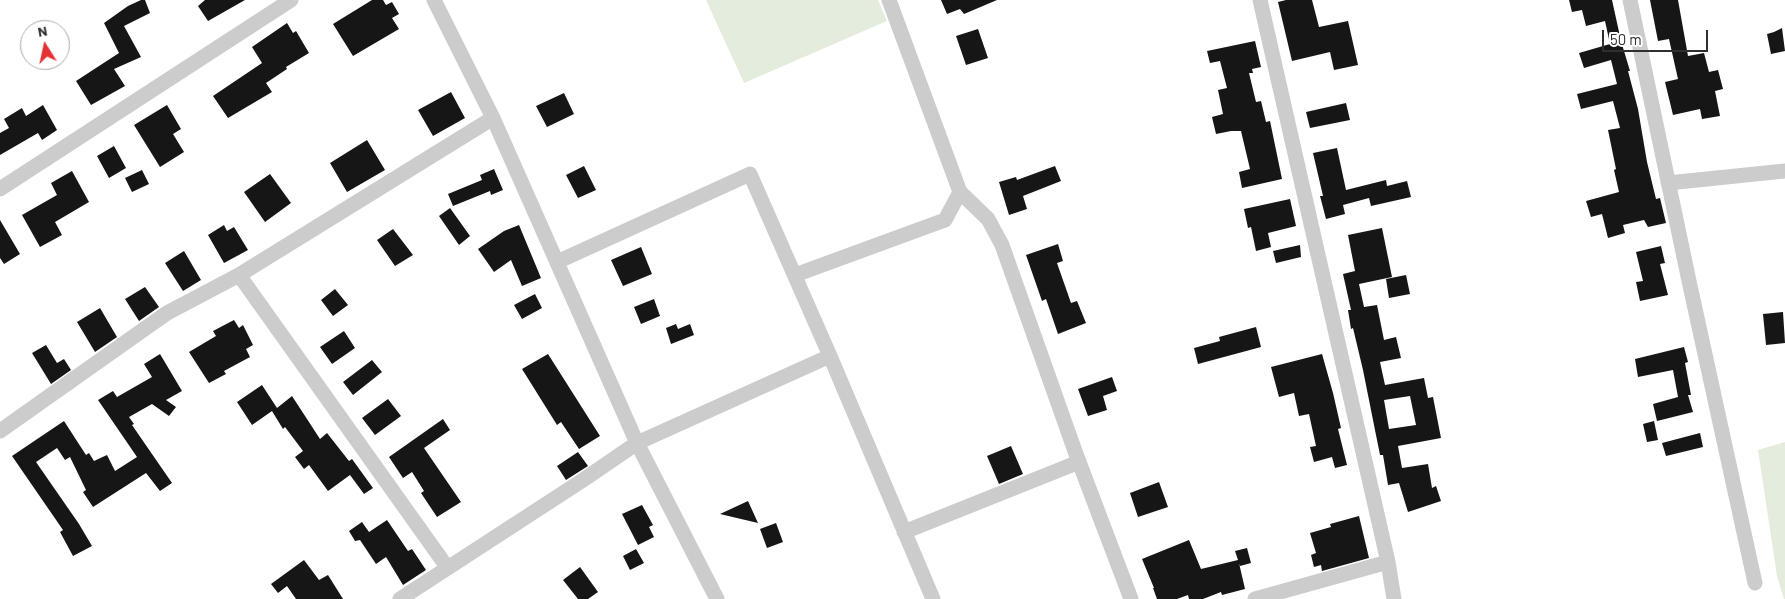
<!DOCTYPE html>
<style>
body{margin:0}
#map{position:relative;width:1785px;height:599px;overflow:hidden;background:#fff;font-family:Barlow,sans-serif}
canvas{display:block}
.north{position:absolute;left:20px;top:20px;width:50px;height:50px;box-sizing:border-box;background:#fff;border:1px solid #acacac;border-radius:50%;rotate:350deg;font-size:14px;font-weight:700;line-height:20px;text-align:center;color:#2f2f2f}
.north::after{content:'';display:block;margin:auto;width:18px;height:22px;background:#e63134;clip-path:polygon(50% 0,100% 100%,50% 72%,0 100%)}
.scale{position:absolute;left:1602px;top:30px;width:106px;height:22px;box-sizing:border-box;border:2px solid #2f2f2f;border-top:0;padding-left:6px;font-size:15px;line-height:18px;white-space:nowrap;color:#2f2f2f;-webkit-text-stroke:4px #fff;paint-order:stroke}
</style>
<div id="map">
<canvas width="1785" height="599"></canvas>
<div class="north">N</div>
<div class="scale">50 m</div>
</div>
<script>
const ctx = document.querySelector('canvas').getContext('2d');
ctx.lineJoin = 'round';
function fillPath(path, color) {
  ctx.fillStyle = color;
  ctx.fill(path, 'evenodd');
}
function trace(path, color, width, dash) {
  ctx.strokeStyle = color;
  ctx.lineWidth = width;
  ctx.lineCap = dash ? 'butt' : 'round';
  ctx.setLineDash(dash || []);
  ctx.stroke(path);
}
const green = new Path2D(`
 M706,0H878L887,21L744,83Z
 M1785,442V599H1784L1777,576L1758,450Z`);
const building = new Path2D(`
 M141,0H145L150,13L124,26L141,57L114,69L125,86L91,105L76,81L119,53L104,23L128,6Z
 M205,0H245L208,21L198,6Z
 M372,0H383L386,5L392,2L399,14L392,18L399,29L353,56L333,24Z
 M941,0H997L964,14L960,9L947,14Z
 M1286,0H1312L1319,27L1348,21L1358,65L1334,70L1330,52L1292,61L1278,2Z
 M1569,0H1612L1621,41L1630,71H1628L1638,109L1647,162L1656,199L1660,198L1666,223L1648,227L1644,220L1623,225L1625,233L1608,238L1602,214L1591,217L1586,201L1619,192L1614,170L1616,169L1608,130L1620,128L1613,101L1581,109L1577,94L1617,84L1611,60L1584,68L1579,53L1610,44L1605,21L1586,26L1582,10L1572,12Z
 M1650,0H1678L1688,56L1704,53L1709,72L1718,70L1723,89L1715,91L1720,116L1702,119L1700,109L1673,115L1665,82L1678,79L1669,39L1658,41Z
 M287,23L293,33L296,31L309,53L286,67L287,69L266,83L272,92L228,118L213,96L262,63L252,47Z
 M1782,28L1785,51L1771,54L1767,34L1774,32Z
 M978,29L988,58L966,65L956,36Z
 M1255,41L1261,67L1252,69L1253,73H1249L1256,102L1261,101L1266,122L1270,121L1282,179L1242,188L1239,172L1250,169L1241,131H1231L1216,134L1212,117L1223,114L1218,90L1227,88L1220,61L1210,63L1207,51Z
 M451,92L465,118L433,136L418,110Z
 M564,93L574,114L547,127L536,106Z
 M1346,103L1350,120L1310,128L1306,112Z
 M43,105L57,130L42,140L38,133L0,155V133L9,128L4,119L22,108L26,116Z
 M167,105L181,129L173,134L184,152L160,167L134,125Z
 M367,140L385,170L347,192L330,163Z
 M114,146L126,168L109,178L97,156Z
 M1337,148L1346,190L1386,180L1387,186L1407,181L1411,197L1371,206L1369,198L1343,205L1345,214L1326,219L1320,196H1323L1313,153Z
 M584,166L596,190L578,198L566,175Z
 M1055,166L1061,181L1023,196L1027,209L1009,215L999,182L1016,177L1017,180Z
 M494,169L503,190L491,195L490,191L453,206L448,194L482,180L480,175Z
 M142,170L149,184L132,192L125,178Z
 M72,171L89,202L55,222L62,235L40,247L22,215L57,195L51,183Z
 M270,174L291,203L265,222L244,192Z
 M1290,199L1296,226L1268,233L1271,247L1256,251L1251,227L1248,228L1244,209Z
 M450,208L470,236L459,245L439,216Z
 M0,220L20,254L4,264L0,258Z
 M224,225L227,231L234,227L248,250L224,263L208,235Z
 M519,225L541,278L522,286L511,260L494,272L478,249L504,231Z
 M1382,228L1392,277L1359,284L1364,307L1377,305L1384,340L1396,337L1401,358L1380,362L1385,385L1424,378L1428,398L1433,397L1441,438L1398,446L1402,468L1428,464L1432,488L1436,486L1441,501L1408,512L1399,483L1388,485L1383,455H1380L1363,370L1353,328L1351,329L1348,310H1351L1343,274L1355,271L1348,235ZM1410,396L1416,425L1389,429L1384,400Z
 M393,229L413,255L395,266L377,240Z
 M1058,244L1063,261L1057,263L1071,303L1077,301L1086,323L1058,334L1046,299L1042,301L1026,255Z
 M1300,245L1301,257L1276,263L1273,251Z
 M1661,246L1665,263L1660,264L1668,295L1640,301L1636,282L1643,281L1636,252Z
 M641,247L652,274L623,286L611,260Z
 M184,251L201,280L183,291L165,263Z
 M1406,275L1410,294L1389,298L1386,279Z
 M145,287L159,307L139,321L125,299Z
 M335,289L348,305L333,316L321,300Z
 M535,294L542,308L522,319L514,305Z
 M654,299L660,316L641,324L634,307Z
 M100,308L117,337L95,352L77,322Z
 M1783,312L1785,343L1766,345L1763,314Z
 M234,320L239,328L243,325L253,345L246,349L250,357L224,371L226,374L209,383L189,352L216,336L213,331Z
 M676,324L678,329L690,324L694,335L671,344L666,328Z
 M1256,327L1261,347L1198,364L1194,348L1220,341L1219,337Z
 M344,331L355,348L332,364L320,347Z
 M46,345L57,363L64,359L71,370L51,384L32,353Z
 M1684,347L1688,362L1685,363L1691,395H1688L1693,412L1657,421L1653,404L1678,397L1673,370L1638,377L1635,359Z
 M160,354L182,391L166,400L176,407L169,416L152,404L129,417L134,424L132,425L172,483L160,491L146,473L93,507L83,492L86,490L70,457L65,460L57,448L36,462L79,524L92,546L73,556L60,532L63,530L12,456L64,421L86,455L89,453L94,461L107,455L115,471L137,457L98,400L113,391L117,397L152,377L144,364Z
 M548,354L600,436L579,449L561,422L557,425L522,369Z
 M1322,354L1333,393L1341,428L1338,429L1347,465L1335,468L1332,457L1314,462L1310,447L1316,446L1309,414L1299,416L1294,393L1279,397L1271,367Z
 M372,360L382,372L353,395L343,382Z
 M1112,377L1117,391L1103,396L1107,410L1088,416L1078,389Z
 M262,385L277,408L292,396L320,439L327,433L349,461L352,459L373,488L364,494L350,475L328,491L309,465L304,469L295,457L303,451L285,427L283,429L272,411L252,425L237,402Z
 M388,399L401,416L375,435L362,418Z
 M443,419L450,430L424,448L461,502L437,517L421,493L424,491L412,472L403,478L389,457Z
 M1654,421L1658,440L1647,442L1643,424Z
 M1700,433L1703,447L1666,456L1662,443Z
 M1011,446L1023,474L999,484L987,456Z
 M578,452L588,466L566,480L557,466Z
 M1159,482L1168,507L1138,517L1130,493Z
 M748,501L758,523L720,514Z
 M642,505L653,525L649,527L654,537L638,545L622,514Z
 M1359,516L1369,558L1322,571L1321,565L1314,567L1311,555L1316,553L1310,533L1331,527L1330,524Z
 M387,520L408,551L412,549L426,570L403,585L386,557L376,564L360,540L355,541L349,531L362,522L369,532Z
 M776,523L783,542L767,548L760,529Z
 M1189,540L1201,569L1238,560L1235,551L1247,548L1251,563L1240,566L1239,563L1245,589L1222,595L1221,592L1203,599H1189L1188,595L1177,599H1157L1153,588H1154L1142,559Z
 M636,549L644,563L630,570L623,556Z
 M304,560L319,580L328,575L343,599H296L287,586L278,593L271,584Z
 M580,567L598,592L588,599H578L563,580Z`);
const minor = new Path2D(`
 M434,0L493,118L637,443L717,599
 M889,0L960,192L988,219L1002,245L1076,454L1131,599
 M1260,0L1388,562L1394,599
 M1630,0L1689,281L1755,583
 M1668,183L1785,171
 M0,189L291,0
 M557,262L750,174L830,356L933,599
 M239,275L447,567
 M795,275L945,220L960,192
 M0,431L167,313L239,275L493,118
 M904,532L1079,462
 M400,599L583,480L637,443L830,356
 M1255,599L1388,562`);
fillPath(green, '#e4ecdd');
fillPath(building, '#161616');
trace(minor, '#ccc', 15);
</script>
